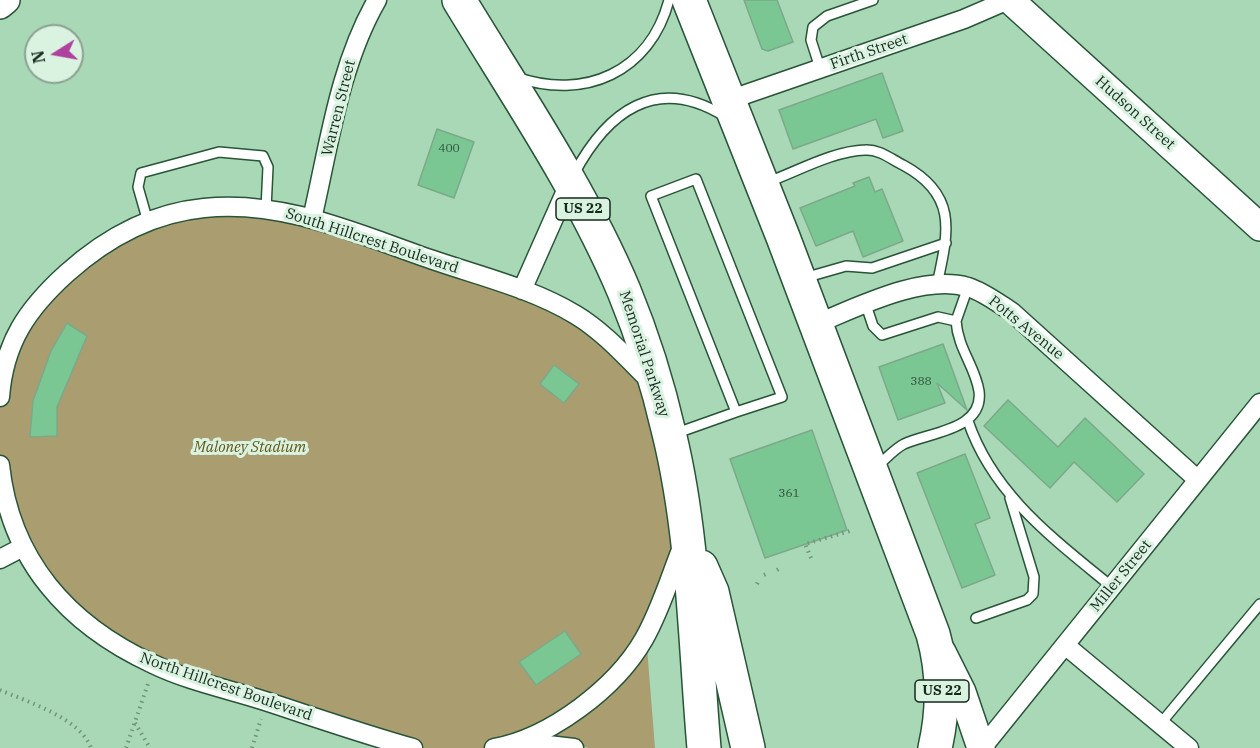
<!DOCTYPE html>
<style>
body{margin:0}
#map{position:relative;width:1260px;height:748px;overflow:hidden;background:#a8d8b6;font-family:"IBM Plex Serif",serif}
canvas{display:block}
.north{position:absolute;left:24px;top:24px;width:60px;height:60px;box-sizing:border-box;background:#daf3e1;border:2px solid #8ca293;border-radius:50%;rotate:259deg;font-size:16px;font-weight:700;line-height:24px;text-align:center;color:#16291d}
.north::after{content:'';display:block;margin:auto;width:21px;height:27px;background:#af419f;clip-path:polygon(50% 0,100% 100%,50% 72%,0 100%)}
</style>
<div id="map">
<canvas width="1260" height="748"></canvas>
<div class="north">N</div>
</div>
<script>
const ctx = document.querySelector('canvas').getContext('2d');
ctx.lineJoin = 'round';
function fillPath(path, color) {
  ctx.fillStyle = color;
  ctx.fill(path, 'evenodd');
}
function trace(path, color, width, dash) {
  ctx.strokeStyle = color;
  ctx.lineWidth = width;
  ctx.lineCap = dash ? 'butt' : 'round';
  ctx.setLineDash(dash || []);
  ctx.stroke(path);
}
function label(font, color, halo, rows, align = 'center') {
  ctx.font = font + ' "IBM Plex Serif",serif';
  ctx.lineWidth = 6;
  ctx.setLineDash([]);
  ctx.textBaseline = 'middle';
  ctx.strokeStyle = halo;
  ctx.fillStyle = color;
  for (const [text, x, y, turn = 0] of rows) {
    ctx.save();
    ctx.translate(x, y);
    ctx.rotate((+turn || 0) * Math.PI / 180);
    ctx.textAlign = isNaN(turn) ? turn : align;
    if (halo) ctx.strokeText(text, 0, 0);
    ctx.fillText(text, 0, 0);
    ctx.restore();
  }
}
const green = new Path2D(`
 M262,208L558,306L658,389L687,532L646,635L655,748H588L535,734L494,748H413L155,665L40,576L0,465V397L2,369L41,300L143,224Z`);
const building = new Path2D(`
 M744,0H777L793,42L768,51L762,49Z
 M882,73L903,131L883,138L876,119L793,149L779,110Z
 M437,129L474,142L454,198L418,185Z
 M869,177L875,192L882,189L903,241L863,257L853,231L816,246L800,208L855,186L853,183Z
 M67,323L87,336L57,407V436L30,437L33,401L51,351Z
 M943,344L967,410L937,383L945,403L898,420L879,367Z
 M554,365L579,384L564,403L540,384Z
 M1008,400L1058,447L1085,418L1144,474L1117,502L1074,462L1050,488L984,426Z
 M812,430L847,530L765,558L730,459Z
 M965,454L990,518L975,524L995,575L962,588L917,473Z
 M565,631L581,654L536,685L519,662Z`);
const path = new Path2D(`
 M811,558L805,544L850,531
 M777,570L780,568
 M764,575L768,573
 M757,584L759,580
 M0,690C28,702 80,718 91,748
 M135,723L150,748
 M126,748L149,681
 M252,748L261,719`);
const lane = new Path2D(`
 M820,68L811,40L813,27L827,16L873,0
 M516,77C585,101 650,72 669,0
 M574,174C607,112 656,74 724,116
 M696,179L782,397L736,412L651,196Z
 M768,182C798,171 833,151 865,150C879,149 891,159 903,165C959,195 948,233 937,285
 M148,222L138,187L141,173L219,152L263,156L268,167L266,209
 M804,278L846,266L872,268L946,243
 M866,305L873,326L882,335L938,317L956,321C958,349 975,366 979,391C984,430 930,432 904,444C894,449 885,460 876,467
 M956,321L968,287
 M968,421C993,495 1054,539 1112,587
 M674,434L736,412
 M976,618L1027,600L1033,594L1034,577L1010,498
 M1161,723L1260,604`);
const street = new Path2D(`
 M729,100L964,19L1008,0
 M312,219C329,146 339,66 377,0
 M522,290L569,184
 M816,324C858,307 922,274 968,287C984,292 998,303 1012,312L1198,480
 M0,397C4,343 27,309 67,273C105,239 152,213 204,208C284,199 362,236 436,261C483,277 533,289 576,315C604,332 627,358 650,381
 M0,465C10,560 68,625 153,664C188,681 228,689 265,701C314,717 363,734 413,748
 M0,559L23,547
 M1065,645L1189,748
 M522,742L574,748
 M494,748C550,738 616,688 644,639C661,609 670,577 683,545
 M982,748L1260,403`);
const secondary = new Path2D(`
 M1010,0L1260,227
 M0,5L6,0
 M942,652L962,692L981,748`);
const highway = new Path2D(`
 M459,0C516,94 581,189 624,291C643,337 658,385 669,433C694,535 695,644 704,748
 M689,0L783,237L933,634C944,673 944,709 935,748
 M701,567L712,592L748,748`);
const numberNames = [
 ["400",449,149],
 ["388",921,382],
 ["361",789,494]
];
const shields = [
 [583,209,54],
 [942,691,54]
];
const shieldNames = [
 ["US 22",583,209],
 ["US 22",942,691]
];
const streetNames = [
 ["Firth Street",869,52,-19],
 ["Warren Street",339,108,-76],
 ["Hudson Street",1135,113,42],
 ["South Hillcrest Boulevard",372,241,18],
 ["Potts Avenue",1026,328,39],
 ["Memorial Parkway",644,354,72],
 ["Miller Street",1121,576,-51],
 ["North Hillcrest Boulevard",226,687,19]
];
const parkNames = [
 ["Maloney Stadium",250,448]
];
fillPath(green, '#aa9d70');
fillPath(building, '#7bc794');
trace(building, '#7ba989', 1.5);
trace(lane, '#285437', 12);
trace(street, '#285437', 21);
trace(secondary, '#285437', 30);
trace(highway, '#285437', 36);
trace(path, '#71967c', 4, [1.5, 4.5]);
trace(lane, '#fff', 9);
trace(street, '#fff', 18);
trace(secondary, '#fff', 27);
trace(highway, '#fff', 33);
label('12px', '#2f503b', null, numberNames);
for (const [x, y, w] of shields) {
  const box = new Path2D();
  box.roundRect(x - w / 2, y - 11, w, 22, 4.5);
  ctx.fillStyle = '#daf3e1';
  ctx.fill(box);
  trace(box, '#16291d', 1.5);
}
label('bold 14px', '#16291d', null, shieldNames);
label('15px', '#16291d', '#daf3e1', streetNames);
label('italic 15px', '#665618', '#daf3e1', parkNames);
</script>
